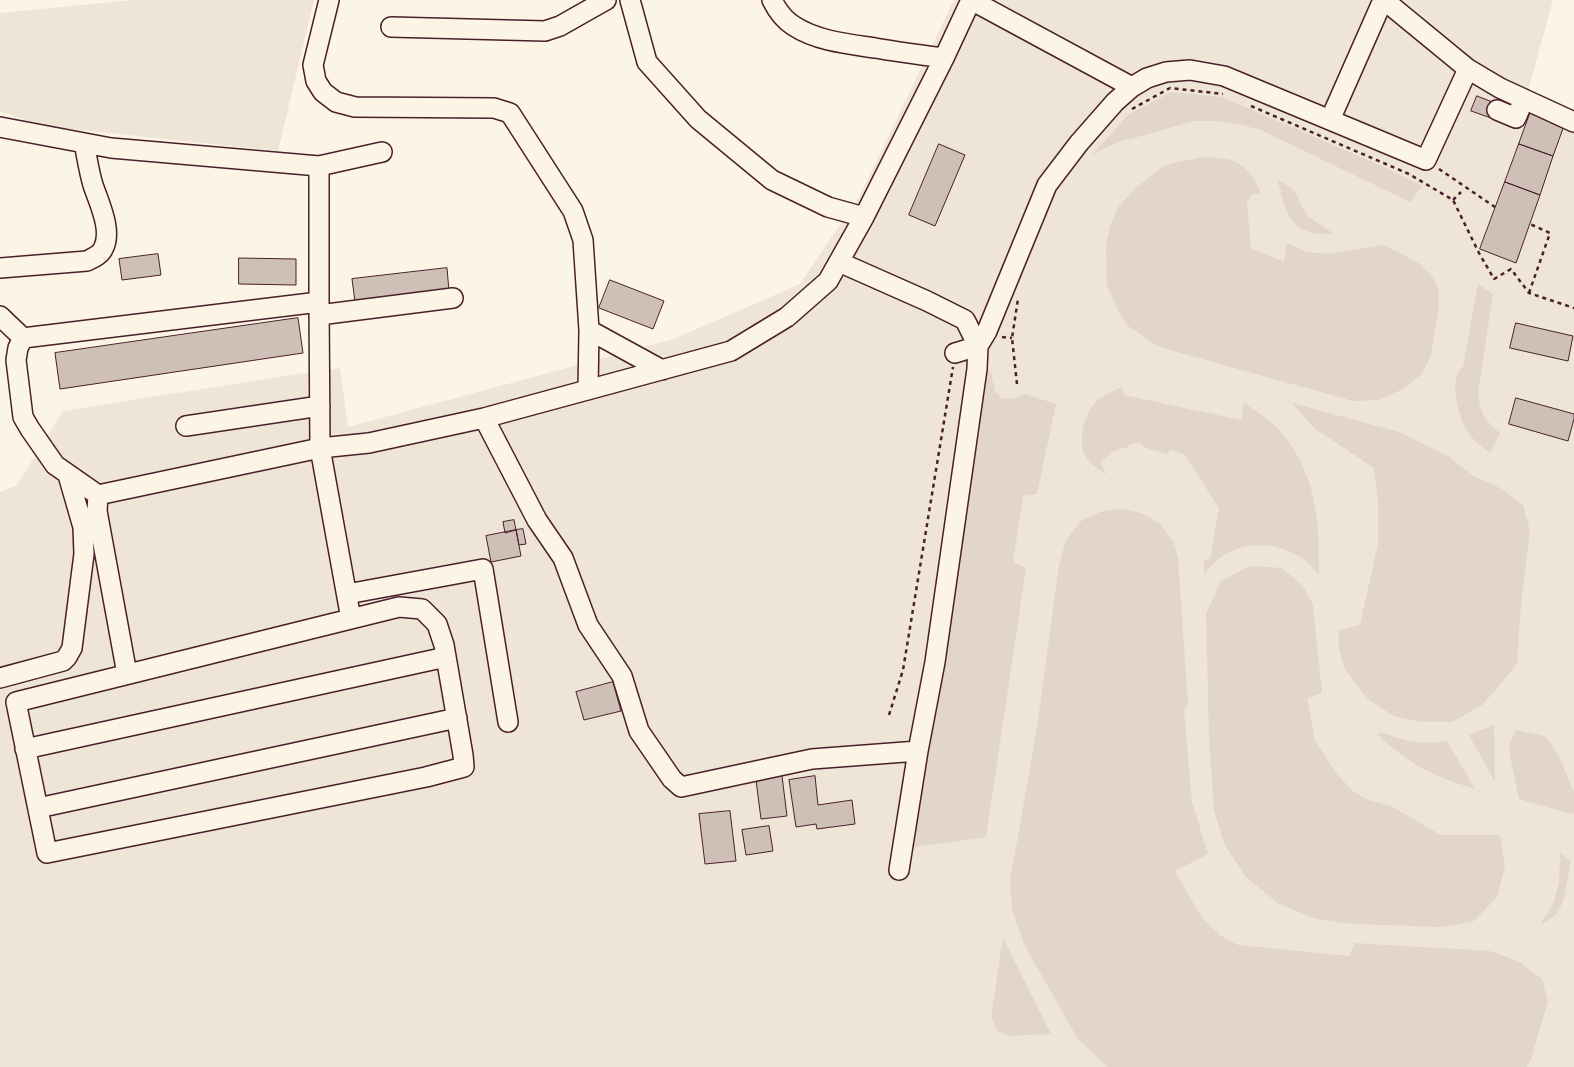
<!DOCTYPE html>
<style>
body{margin:0}
canvas{display:block;background:#fcf5e5}
</style>
<canvas width="1574" height="1067"></canvas>
<script>
const ctx = document.querySelector('canvas').getContext('2d');
ctx.lineJoin = 'round';
function fillPath(path, color) {
  ctx.fillStyle = color;
  ctx.fill(path, 'evenodd');
}
function trace(path, color, width, dash) {
  ctx.strokeStyle = color;
  ctx.lineWidth = width;
  ctx.lineCap = dash ? 'butt' : 'round';
  ctx.setLineDash(dash || []);
  ctx.stroke(path);
}
const built = new Path2D(`
 M132,0H314L278,151L43,126L0,111V13Z
 M954,0H1553L1528,91L1574,112V1067H0V492L17,485L63,411L291,375L340,368L348,427L674,339L800,284L860,195Z`);
const green = new Path2D(`
 M1171,92L1222,97L1384,167L1422,186L1410,202L1261,130L1238,124L1215,121H1193L1156,132L1118,142L1092,155L1128,115Z
 M1202,157C1210,158 1218,157 1226,159C1244,162 1256,178 1261,194H1252L1247,203L1251,248L1284,262L1287,243L1306,252L1330,254L1384,245L1417,262L1432,276L1439,291L1438,312L1431,355L1422,374L1401,390L1377,400L1353,401L1159,347L1128,326L1119,313L1107,285L1106,244L1111,223L1119,206L1137,187L1165,165Z
 M1277,179L1295,191L1301,205L1308,216L1334,234C1289,236 1288,216 1277,179Z
 M1478,284L1493,294L1478,393C1480,412 1484,420 1500,433L1490,453C1483,447 1474,441 1469,434C1459,419 1447,379 1463,367Z
 M984,369L991,372L995,392L1002,398L1013,399L1025,394L1056,404L1037,494L1023,496L1013,562L1026,568L986,837L908,848Z
 M1122,387L1124,395L1241,420L1244,403C1255,411 1269,419 1278,429C1316,470 1320,521 1319,574C1313,569 1308,562 1302,558C1275,542 1246,540 1220,558C1214,562 1209,569 1204,574V560L1210,558L1219,508L1184,454L1171,450L1167,454L1143,447L1141,443L1130,444L1128,447L1113,451L1100,463L1107,474C1099,470 1091,465 1086,457C1077,443 1084,414 1095,403C1102,396 1113,391 1122,387Z
 M1292,403L1399,432L1448,456L1475,477L1502,489L1523,505L1530,531L1521,604L1517,663L1500,685L1482,705L1452,722H1422L1393,716L1367,698L1344,668L1339,648V630L1360,625L1378,544V501L1374,468L1314,428Z
 M1120,509L1142,513L1160,524L1174,543L1178,558L1188,704L1184,711L1192,802L1208,854L1175,871L1202,918L1221,936L1238,945L1350,956L1354,943L1490,951L1518,961L1542,979L1548,1001L1531,1059L1527,1067H1108L1078,1039L1025,946L1012,910L1010,881L1037,728L1059,565L1066,540L1081,521L1100,512Z
 M1250,566L1282,568L1303,586L1313,605L1322,693L1307,698L1315,741L1336,773L1353,791L1368,800L1391,806L1441,835H1500L1505,867L1497,897L1474,921L1442,927L1353,924L1317,919L1279,904L1246,877L1224,844L1214,810L1209,739L1206,614L1221,581Z
 M1494,725L1495,782L1469,735Z
 M1516,730L1545,736L1558,754L1574,792V813L1571,814L1519,799L1509,751L1510,742Z
 M1381,732C1407,742 1419,744 1447,741L1475,789C1433,776 1410,765 1378,735Z
 M1560,852L1571,862L1563,902L1555,916L1540,925L1554,902L1559,882Z
 M1003,938L1051,1034L1008,1036L998,1031L991,1017Z`);
const building = new Path2D(`
 M1477,96L1500,105L1494,119L1471,111Z
 M1531,111L1565,123L1553,156L1519,144Z
 M939,144L965,155L935,226L909,215Z
 M1519,144L1553,156L1540,195L1505,182Z
 M1505,182L1540,195L1516,263L1480,249Z
 M158,254L161,275L122,280L119,259Z
 M239,258L296,259V285L239,284Z
 M447,268L449,291L355,302L352,279Z
 M610,280L664,301L653,329L599,308Z
 M298,318L303,353L60,389L55,353Z
 M1516,323L1573,336L1568,361L1510,348Z
 M1516,398L1574,414V419L1568,441L1509,424Z
 M514,520L516,530L505,533L503,522Z
 M523,529L526,544L519,545L516,530Z
 M516,530L521,556L491,562L486,536Z
 M613,682L621,711L584,720L576,692Z
 M782,776L787,816L761,819L756,780Z
 M815,776L818,805L852,800L855,824L817,829L816,824L796,827L789,780Z
 M730,811L736,861L705,864L699,814Z
 M769,826L773,851L746,855L742,830Z`);
const path = new Path2D(`
 M1251,106L1409,174L1453,200L1479,253L1494,279L1511,269L1529,293L1574,308
 M1132,109L1170,88L1223,94
 M1439,169L1495,207
 M1453,200L1461,192
 M1529,293L1550,233L1530,224
 M1002,337L1012,338
 M1017,384L1012,338L1018,299
 M889,715L903,670L953,367`);
const minor = new Path2D(`
 M329,0L313,65L316,81L323,92L336,102L355,107L494,108L510,113L573,211L583,240L589,330L588,390
 M630,0L647,62L698,119L772,180L828,207L864,217L944,58L971,0L1132,87L1115,102L1079,143L1047,185L987,331L978,346L977,369L935,662L918,751L899,870
 M772,0C777,10 784,20 794,26C817,41 848,44 875,48C898,52 921,55 944,58
 M1384,0L1468,69L1500,88L1574,122
 M391,27L545,31L560,26L606,0
 M1132,87L1147,78L1166,72L1190,70L1224,76L1330,120L1383,0
 M1497,110L1516,118L1524,99
 M1330,120L1426,160L1468,69
 M0,127L111,148L319,166L382,152
 M319,166V302L320,448L351,619
 M839,262L927,301L965,320L978,346L955,353
 M0,268L87,261C93,258 100,255 103,249C113,231 99,203 93,185C89,172 87,157 84,143
 M319,315L453,298
 M0,316L23,338
 M589,330L662,370
 M484,418L537,520L563,558L588,625L622,676L639,731L672,779L681,787L812,759L918,751
 M186,426L320,406
 M98,495L55,465L30,429L23,417L16,360L18,348L23,338L319,302
 M347,594L483,569L508,722
 M399,607L422,609L437,624L444,645L463,755L464,767L426,777L47,853L16,702Z
 M127,674L97,511L98,495L320,448L369,443L484,418L731,351L787,317L828,281L864,217
 M0,678L63,661L67,657L72,648L84,554L83,527L68,475
 M25,749L446,657
 M38,808L457,718`);
fillPath(built, '#eee5d7');
fillPath(green, '#e2d5ca');
fillPath(building, '#cfc0b7');
trace(building, '#4a1f2b', 1);
trace(minor, '#4a1f2b', 22);
trace(path, '#4a1f2b', 2.5, [4, 4]);
trace(minor, '#fcf5e5', 19);
</script>
